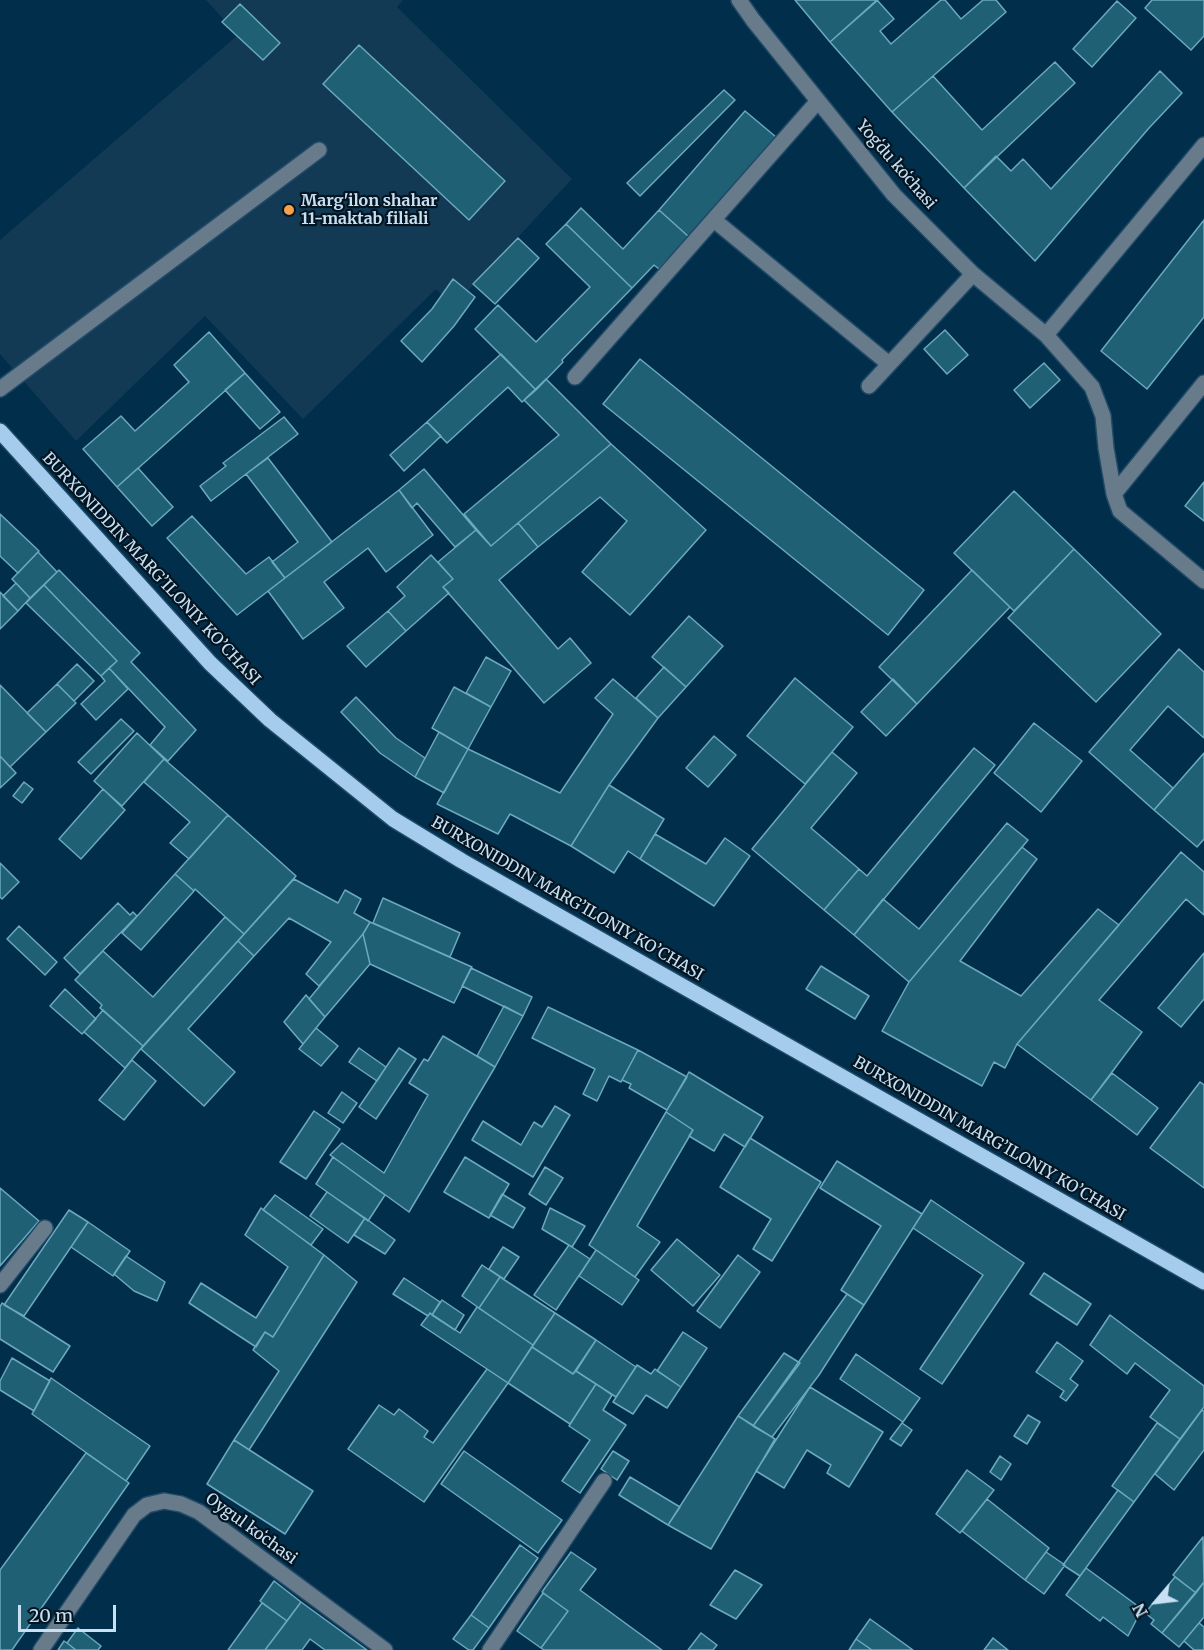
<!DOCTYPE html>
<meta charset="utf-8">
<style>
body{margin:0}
#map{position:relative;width:1204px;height:1650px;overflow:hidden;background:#002e4b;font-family:Merriweather,serif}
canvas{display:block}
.north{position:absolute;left:1126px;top:1572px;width:60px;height:60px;-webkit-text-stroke:4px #041522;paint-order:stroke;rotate:242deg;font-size:16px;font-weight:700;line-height:24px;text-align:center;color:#c9e0f3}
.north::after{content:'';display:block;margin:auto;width:21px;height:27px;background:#c9e0f3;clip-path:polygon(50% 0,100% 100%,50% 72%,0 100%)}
.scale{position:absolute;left:18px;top:1605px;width:98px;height:27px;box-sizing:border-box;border:3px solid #c9e0f3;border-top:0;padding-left:8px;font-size:18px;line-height:21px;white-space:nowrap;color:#c9e0f3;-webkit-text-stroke:4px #041522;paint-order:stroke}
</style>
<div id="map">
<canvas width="1204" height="1650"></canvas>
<div class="north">N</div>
<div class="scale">20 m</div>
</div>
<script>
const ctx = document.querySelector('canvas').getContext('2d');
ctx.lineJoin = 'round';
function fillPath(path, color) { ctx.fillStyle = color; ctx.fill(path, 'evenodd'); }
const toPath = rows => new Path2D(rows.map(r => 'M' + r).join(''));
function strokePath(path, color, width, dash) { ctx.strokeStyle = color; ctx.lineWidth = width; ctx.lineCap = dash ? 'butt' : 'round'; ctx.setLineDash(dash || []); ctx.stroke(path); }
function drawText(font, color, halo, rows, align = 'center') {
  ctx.font = font + ' Merriweather,serif'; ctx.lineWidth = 4.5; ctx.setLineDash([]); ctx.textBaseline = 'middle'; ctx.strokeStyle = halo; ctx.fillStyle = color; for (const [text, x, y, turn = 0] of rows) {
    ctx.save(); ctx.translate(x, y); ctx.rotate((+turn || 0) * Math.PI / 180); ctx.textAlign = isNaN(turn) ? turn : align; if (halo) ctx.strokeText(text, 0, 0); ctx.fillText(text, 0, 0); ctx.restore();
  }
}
fillPath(toPath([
 [206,0,403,0,397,7,572,179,454,306,436,289,303,419,205,316,76,441,0,354,0,240,238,35]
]), '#123a55');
const building = toPath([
 [795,0,878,0,830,42,795,0],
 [877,0,894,19,880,31,891,44,941,0,945,0,961,19,983,0,996,0,1006,12,892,112,830,42,877,0],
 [1152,0,1204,0,1204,36,1191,50,1145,8,1152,0],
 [1117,1,1136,18,1092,67,1073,49,1117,1],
 [240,4,280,43,263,60,222,22,240,4],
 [359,45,505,181,469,220,323,84,359,45],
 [1055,62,1075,83,964,188,892,112,933,76,982,130,1055,62],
 [1160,71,1182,93,1149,128,1035,261,964,188,996,156,1011,171,1023,159,1051,189,1160,71],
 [724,90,735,100,640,196,627,183,724,90],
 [745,111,776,137,689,237,659,210,745,111],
 [581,208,623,249,659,210,689,237,659,269,654,265,632,288,566,224,581,208],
 [1204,220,1204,317,1147,389,1101,351,1204,220],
 [566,224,632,288,562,360,563,362,536,390,475,329,498,305,536,342,590,287,546,244,566,224],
 [518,238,539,258,495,304,473,284,518,238],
 [453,279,475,297,454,326,422,362,401,341,432,309,453,279],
 [945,330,968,355,947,374,924,349,945,330],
 [209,332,245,373,117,487,83,449,121,416,135,431,189,382,174,365,209,332],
 [501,354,536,390,522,402,508,387,447,443,427,422,501,354],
 [640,359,924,590,888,635,603,404,640,359],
 [1044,363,1060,380,1030,408,1014,390,1044,363],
 [245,373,280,412,260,429,225,390,245,373],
 [546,379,611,444,491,546,464,514,559,435,524,400,546,379],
 [284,417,298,434,211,501,200,486,226,466,223,463,284,417],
 [427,422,441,436,404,471,390,455,427,422],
 [611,444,706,530,630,615,582,572,627,521,600,497,538,547,518,523,611,444],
 [268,458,332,542,285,578,272,562,298,542,246,474,268,458],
 [138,468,173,507,152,526,117,487,138,468],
 [424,469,476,530,455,547,417,503,412,508,399,490,424,469],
 [1204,482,1204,521,1185,506,1204,482],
 [399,490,433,535,386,572,368,548,324,582,344,608,303,639,268,591,399,490],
 [1014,491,1074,549,1014,611,954,553,1014,491],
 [0,514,39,551,18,573,0,556,0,514],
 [192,516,246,574,269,557,285,578,237,615,167,538,192,516],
 [518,523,538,547,499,580,558,649,570,638,591,663,544,703,443,587,453,579,438,562,476,530,491,546,518,523],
 [1074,549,1161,634,1096,702,1008,618,1074,549],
 [38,552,57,572,30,598,12,579,38,552],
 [431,555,453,579,443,587,449,593,406,631,388,611,405,596,397,587,431,555],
 [59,570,140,653,131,662,196,730,168,761,150,745,165,727,109,668,117,661,44,585,59,570],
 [972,570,1010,607,917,704,879,667,972,570],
 [16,583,30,598,18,611,3,596,16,583],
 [44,585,117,661,101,676,26,603,44,585],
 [0,592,18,611,0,629,0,592],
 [388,611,406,631,366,667,347,646,388,611],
 [689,616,723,646,686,687,652,657,689,616],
 [1179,649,1204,672,1204,738,1168,706,1130,750,1173,788,1154,810,1089,752,1179,649],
 [486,657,511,671,491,707,466,693,486,657],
 [77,664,94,681,74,701,57,684,77,664],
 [664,667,686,687,658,718,636,698,664,667],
 [109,668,128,689,96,720,81,704,105,681,101,676,109,668],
 [795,678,853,727,805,784,747,736,795,678],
 [613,679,658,718,609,785,571,846,510,814,498,834,437,804,468,749,560,793,613,714,595,698,613,679],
 [893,679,917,704,886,736,861,712,893,679],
 [57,684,76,703,46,732,27,713,57,684],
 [0,685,46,732,10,767,0,756,0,685],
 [454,687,491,707,468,749,432,728,454,687],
 [356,697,396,738,425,758,415,777,380,753,341,712,356,697],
 [121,719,134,731,91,774,78,762,121,719],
 [1034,723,1082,761,1041,812,994,773,1034,723],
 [439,732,468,749,444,793,415,777,439,732],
 [137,733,164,759,122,806,94,781,137,733],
 [714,736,736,755,708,787,686,768,714,736],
 [974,748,995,765,854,935,824,910,859,869,867,876,974,748],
 [832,752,857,773,811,828,859,869,824,910,752,849,832,752],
 [1204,753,1204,839,1197,847,1154,810,1204,753],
 [0,756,16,773,0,788,0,756],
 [164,759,228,815,189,859,170,843,190,822,144,782,164,759],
 [24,782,33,789,22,803,13,796,24,782],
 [609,785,664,819,640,859,628,851,614,873,571,846,609,785],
 [103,789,125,810,81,859,59,839,103,789],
 [228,815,296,876,244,934,195,889,194,891,175,874,228,815],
 [1007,823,1028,840,909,982,854,935,883,899,919,929,1007,823],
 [655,834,706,864,725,838,750,856,714,906,640,859,655,834],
 [1022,847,1037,859,960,961,1021,996,1098,909,1119,925,1017,1044,1005,1068,994,1062,982,1086,882,1031,909,982,1022,847],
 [1181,852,1204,872,1204,915,1186,899,1099,1000,1142,1032,1091,1100,1017,1044,1181,852],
 [0,863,19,882,2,899,0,897,0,863],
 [175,874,194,891,141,950,122,933,175,874],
 [294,879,338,903,345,890,361,899,354,913,370,922,363,934,319,986,306,974,331,942,289,918,254,956,238,941,294,879],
 [383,898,460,933,450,957,373,923,383,898],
 [118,903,130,915,133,912,137,916,80,974,64,958,118,903],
 [225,917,244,934,143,1046,100,1008,102,1005,75,980,103,951,153,997,225,917],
 [370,922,472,967,454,1003,370,964,363,934,370,922],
 [19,926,57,962,45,975,7,939,19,926],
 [363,934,370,964,325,1017,309,999,363,934],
 [238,941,254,956,188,1029,235,1072,204,1106,141,1049,238,941],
 [1204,953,1204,999,1181,1027,1158,1008,1204,953],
 [821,966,869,996,855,1019,806,989,821,966],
 [471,968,532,997,523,1016,462,986,471,968],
 [65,989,96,1019,82,1034,50,1006,65,989],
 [306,995,325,1017,303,1044,284,1022,306,995],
 [504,1006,523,1016,495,1067,477,1056,504,1006],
 [548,1007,638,1050,621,1082,609,1076,597,1101,583,1094,595,1069,532,1038,548,1007],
 [103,1010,143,1046,125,1068,84,1032,103,1010],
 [316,1028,338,1046,321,1066,299,1049,316,1028],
 [443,1036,495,1067,409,1212,330,1155,342,1143,384,1173,428,1095,409,1083,424,1059,428,1061,443,1036],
 [359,1048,386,1067,377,1081,349,1062,359,1048],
 [399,1048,416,1059,376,1119,359,1107,399,1048],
 [638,1050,687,1077,667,1110,629,1088,631,1084,622,1080,638,1050],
 [132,1060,156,1081,124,1120,99,1100,132,1060],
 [689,1072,763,1117,745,1147,724,1134,714,1151,689,1136,693,1130,666,1112,689,1072],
 [1112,1073,1158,1108,1137,1135,1091,1100,1112,1073],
 [1200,1082,1204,1085,1204,1188,1150,1148,1200,1082],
 [342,1092,357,1103,343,1123,328,1113,342,1092],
 [555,1106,570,1115,533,1177,472,1140,483,1121,521,1145,534,1122,542,1127,555,1106],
 [314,1111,340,1129,306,1179,280,1162,314,1111],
 [666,1112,693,1130,637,1226,660,1242,635,1277,589,1245,666,1112],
 [750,1138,821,1182,772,1261,753,1249,771,1219,720,1187,750,1138],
 [333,1157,385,1195,368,1221,316,1184,333,1157],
 [465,1157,509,1184,489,1218,444,1192,465,1157],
 [837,1161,922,1214,864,1305,841,1290,881,1226,820,1188,837,1161],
 [545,1167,563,1178,546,1205,529,1194,545,1167],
 [0,1188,39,1221,0,1266,0,1188],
 [327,1192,365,1218,348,1243,310,1216,327,1192],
 [502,1194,525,1208,513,1228,490,1215,502,1194],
 [275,1195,323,1229,311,1245,263,1210,275,1195],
 [931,1200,1024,1263,942,1384,920,1369,983,1275,913,1228,931,1200],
 [261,1208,324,1255,273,1337,265,1332,256,1347,189,1303,201,1283,256,1318,288,1267,245,1235,261,1208],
 [550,1208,585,1226,572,1247,542,1229,550,1208],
 [69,1210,88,1222,24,1316,4,1305,69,1210],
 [365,1218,395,1240,385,1254,354,1235,365,1218],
 [88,1222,130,1251,113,1276,71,1247,88,1222],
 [677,1239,720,1275,693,1306,651,1270,677,1239],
 [569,1245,590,1259,556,1310,534,1295,569,1245],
 [503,1247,519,1257,504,1279,489,1269,503,1247],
 [596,1250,639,1280,622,1305,579,1276,596,1250],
 [324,1255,357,1282,249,1450,234,1440,279,1371,253,1350,265,1332,273,1337,324,1255],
 [738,1255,760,1272,720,1328,697,1311,738,1255],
 [126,1256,165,1282,157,1301,134,1291,114,1274,126,1256],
 [482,1265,500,1277,479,1308,462,1296,482,1265],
 [1044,1273,1091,1304,1077,1325,1030,1294,1044,1273],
 [500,1277,555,1313,533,1345,479,1308,500,1277],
 [404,1278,440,1302,432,1315,430,1313,428,1316,393,1294,404,1278],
 [847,1294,864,1305,819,1375,772,1437,753,1426,847,1294],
 [442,1300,464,1315,455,1330,432,1315,442,1300],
 [2,1303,70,1346,53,1372,0,1339,0,1307,2,1303],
 [477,1307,533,1345,508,1383,421,1325,430,1313,460,1333,477,1307],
 [555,1313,596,1340,573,1374,532,1347,555,1313],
 [1110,1315,1204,1386,1204,1407,1180,1439,1150,1417,1170,1390,1135,1363,1127,1374,1090,1345,1110,1315],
 [683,1332,707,1348,681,1387,657,1371,683,1332],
 [596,1340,636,1367,616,1397,576,1371,596,1340],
 [1057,1342,1083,1361,1070,1379,1078,1385,1066,1401,1060,1397,1064,1391,1036,1372,1057,1342],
 [532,1347,573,1374,576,1371,596,1384,570,1424,508,1383,532,1347],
 [784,1353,800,1363,753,1426,738,1416,784,1353],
 [856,1354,920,1398,903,1422,840,1379,856,1354],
 [12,1358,50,1381,34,1411,0,1390,0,1381,12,1358],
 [637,1365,651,1374,655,1369,681,1387,667,1408,646,1395,633,1414,613,1402,637,1365],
 [487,1369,508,1383,424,1502,348,1449,379,1405,394,1415,399,1409,428,1431,424,1437,433,1443,487,1369],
 [51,1378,150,1446,126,1481,32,1414,51,1378],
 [596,1384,612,1395,603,1410,626,1425,580,1493,562,1481,590,1440,569,1426,596,1384],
 [810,1387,883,1432,849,1487,827,1473,831,1465,807,1450,784,1488,756,1471,810,1387],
 [1202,1410,1204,1411,1204,1450,1174,1490,1155,1474,1202,1410],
 [1028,1415,1040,1422,1027,1444,1014,1436,1028,1415],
 [738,1416,775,1439,711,1549,668,1525,738,1416],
 [902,1423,912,1430,901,1446,890,1439,902,1423],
 [1157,1423,1180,1439,1134,1502,1112,1486,1157,1423],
 [234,1440,313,1491,285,1534,207,1484,234,1440],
 [464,1451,562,1520,538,1553,441,1484,464,1451],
 [613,1451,629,1461,617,1480,601,1469,613,1451],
 [86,1453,129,1483,12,1650,0,1650,0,1570,86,1453],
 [1000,1456,1011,1464,1001,1480,990,1472,1000,1456],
 [967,1470,994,1490,960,1533,936,1514,967,1470],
 [630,1477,680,1507,668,1525,619,1495,630,1477],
 [1118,1490,1134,1502,1080,1576,1063,1565,1118,1490],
 [987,1499,1049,1548,1025,1580,962,1531,987,1499],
 [1203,1537,1204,1582,1196,1593,1173,1575,1203,1537],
 [520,1545,538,1558,489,1628,471,1615,520,1545],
 [571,1552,596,1569,580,1590,662,1650,544,1650,541,1648,568,1611,542,1592,571,1552],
 [1046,1552,1065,1565,1044,1594,1025,1580,1046,1552],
 [1086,1568,1142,1609,1128,1636,1103,1617,1100,1621,1066,1595,1086,1568],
 [735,1570,762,1585,736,1619,710,1605,735,1570],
 [1175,1577,1196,1593,1162,1633,1151,1624,1154,1620,1145,1613,1175,1577],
 [274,1581,301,1602,287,1621,260,1601,274,1581],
 [1204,1582,1204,1617,1179,1647,1162,1633,1204,1582],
 [543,1593,568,1611,541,1648,517,1631,543,1593],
 [301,1602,367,1650,325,1650,310,1639,302,1650,265,1650,301,1602],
 [262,1603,287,1621,265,1650,228,1650,262,1603],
 [471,1615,489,1628,473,1650,469,1650,453,1639,471,1615],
 [870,1619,913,1650,872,1650,856,1639,870,1619],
 [1199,1623,1204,1627,1204,1650,1194,1650,1184,1641,1199,1623],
 [78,1628,101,1646,98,1650,76,1650,67,1643,78,1628],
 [701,1633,717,1645,713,1650,688,1650,701,1633],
 [993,1638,1008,1650,984,1650,993,1638],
 [856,1639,872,1650,849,1650,856,1639],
 [64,1641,67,1643,76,1650,58,1650,64,1641]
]);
fillPath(building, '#1f6074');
strokePath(building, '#6ba9bf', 1.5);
const minor = toPath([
 [739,0,753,20,894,195,973,274,1046,335,1092,387,1103,416,1106,448,1114,494,1120,511,1204,581],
 [714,220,889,364],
 [1046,335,1204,145],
 [575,377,818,101],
 [869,386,973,274],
 [0,389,319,150],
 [1114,494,1204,383],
 [0,1285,45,1228],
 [41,1650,134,1515,147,1505,164,1501,181,1504,199,1512,385,1650],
 [490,1650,604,1481]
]);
const major = toPath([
 [0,431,210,663,270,720,393,819,462,861,1204,1282]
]);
strokePath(minor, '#204a66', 18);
strokePath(major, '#204a66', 18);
strokePath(minor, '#687b8b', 15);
strokePath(major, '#a5ccec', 15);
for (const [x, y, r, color] of [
 [289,210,6,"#f8a14a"]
]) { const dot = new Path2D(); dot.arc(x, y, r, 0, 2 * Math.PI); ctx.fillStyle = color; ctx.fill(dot); strokePath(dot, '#041522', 2); }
drawText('16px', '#c9e0f3', '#041522', [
 ["Yogʻdu koʻchasi",896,165,49],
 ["BURXONIDDIN MARG’ILONIY KO’CHASI",151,569,47],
 ["BURXONIDDIN MARG’ILONIY KO’CHASI",567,899,30],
 ["BURXONIDDIN MARG’ILONIY KO’CHASI",989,1139,30],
 ["Oygul koʻchasi",251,1529,36]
]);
drawText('bold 16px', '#c9e0f3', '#041522', [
 ["Marg'ilon shahar",301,201],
 ["11-maktab filiali",301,219]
], 'left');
</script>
